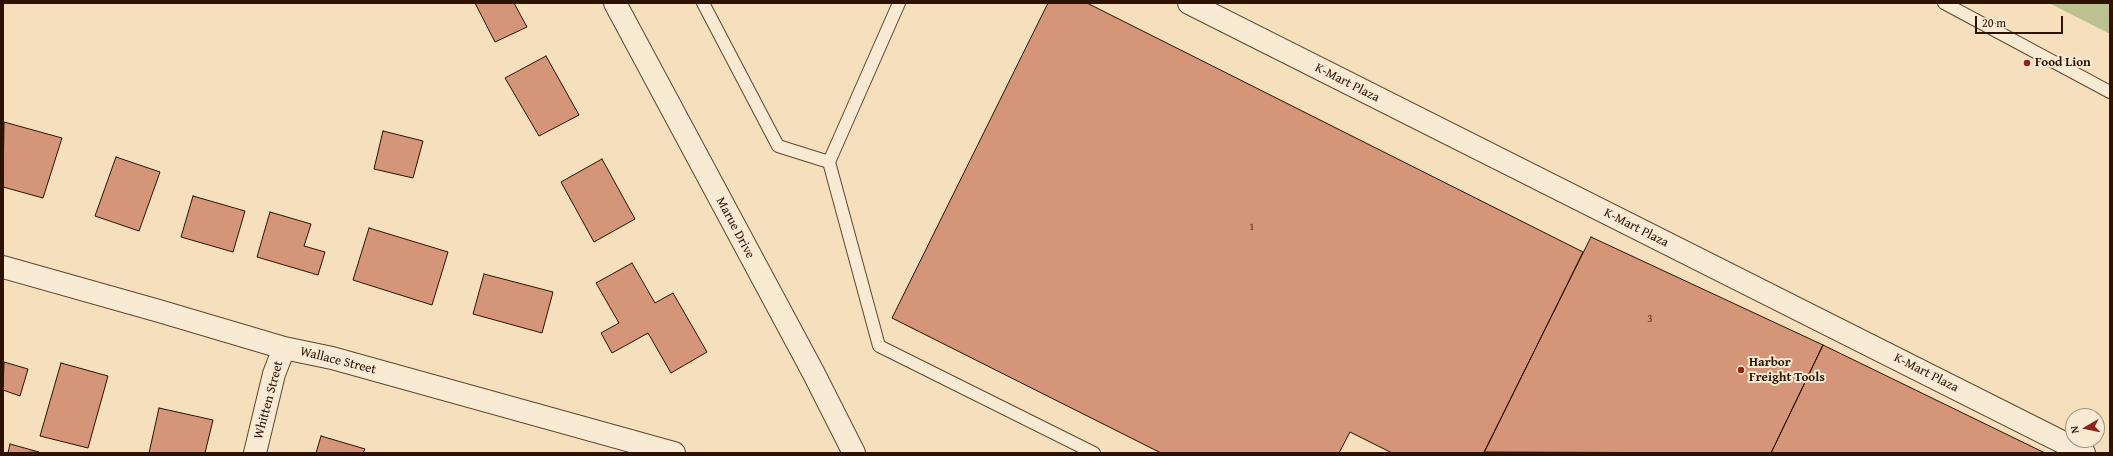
<!DOCTYPE html>
<style>
body{margin:0}
#map{position:relative;width:2113px;height:456px;overflow:hidden;background:#f5dfbc;font-family:"Gentium Book Plus",serif}
canvas{display:block}
.frame{position:absolute;inset:0;border:4px solid #2d1200;pointer-events:none}
.north{position:absolute;left:2065px;top:408px;width:40px;height:40px;box-sizing:border-box;background:#f8ead3;border:1px solid #a7947f;border-radius:50%;rotate:261deg;font-size:11px;font-weight:700;line-height:16px;text-align:center;color:#2d1200}
.north::after{content:'';display:block;margin:auto;width:14px;height:18px;background:#8f2418;clip-path:polygon(50% 0,100% 100%,50% 72%,0 100%)}
.scale{position:absolute;left:1975px;top:16px;width:88px;height:18px;box-sizing:border-box;border:2px solid #2d1200;border-top:0;padding-left:5px;font-size:12px;line-height:14px;white-space:nowrap;color:#2d1200;-webkit-text-stroke:3px #f8ead3;paint-order:stroke}
</style>
<div id="map">
<canvas width="2113" height="456"></canvas>
<div class="frame"></div>
<div class="north">N</div>
<div class="scale">20 m</div>
</div>
<script>
const ctx = document.querySelector('canvas').getContext('2d');
ctx.lineJoin = 'round';
function fillPath(path, color) { ctx.fillStyle = color; ctx.fill(path, 'evenodd'); }
const toPath = rows => new Path2D(rows.map(r => 'M' + r).join(''));
function strokePath(path, color, width, dash) { ctx.strokeStyle = color; ctx.lineWidth = width; ctx.lineCap = dash ? 'butt' : 'round'; ctx.setLineDash(dash || []); ctx.stroke(path); }
function drawText(font, color, halo, rows, align = 'center') {
  ctx.font = font + ' "Gentium Book Plus",serif'; ctx.lineWidth = 4; ctx.setLineDash([]); ctx.textBaseline = 'middle'; ctx.strokeStyle = halo; ctx.fillStyle = color; for (const [text, x, y, turn = 0] of rows) {
    ctx.save(); ctx.translate(x, y); ctx.rotate((+turn || 0) * Math.PI / 180); ctx.textAlign = isNaN(turn) ? turn : align; if (halo) ctx.strokeText(text, 0, 0); ctx.fillText(text, 0, 0); ctx.restore();
  }
}
fillPath(toPath([
 [2049,3,2110,3,2110,34]
]), '#bdc18f');
const building = toPath([
 [475,3,514,3,527,27,495,42,475,3],
 [1048,3,1087,3,1583,252,1484,453,1392,453,1350,432,1339,453,1161,453,892,318,1048,3],
 [546,56,579,115,539,136,505,78,546,56],
 [4,122,62,138,43,198,3,187,4,122],
 [383,131,423,141,413,178,374,169,383,131],
 [116,157,160,172,139,231,95,216,116,157],
 [602,159,635,219,594,242,561,182,602,159],
 [193,196,245,211,233,252,181,237,193,196],
 [270,212,311,224,304,246,325,252,318,275,257,257,270,212],
 [369,228,448,252,432,305,353,280,369,228],
 [1591,237,1823,345,1771,453,1484,452,1591,237],
 [632,263,655,303,673,293,707,352,671,373,648,333,612,353,601,333,619,323,596,283,632,263],
 [484,274,553,292,542,333,473,314,484,274],
 [1823,345,2045,453,1771,453,1823,345],
 [4,362,28,369,20,396,3,390,4,362],
 [61,363,108,376,88,448,40,436,61,363],
 [159,408,213,420,205,453,149,453,159,408],
 [321,436,365,449,363,453,316,453,321,436],
 [10,444,39,452,8,453,10,444]
]);
fillPath(building, '#d49578');
strokePath(building, '#2d1200', 1);
const service = toPath([
 [703,3,778,146,829,162],
 [899,3,829,162,879,346,1094,453],
 [1944,3,2110,92]
]);
const minor = toPath([
 [1189,3,2084,453],
 [3,267,159,311,284,348,332,358,674,453],
 [255,453,274,374,284,348]
]);
const tertiary = toPath([
 [615,3,813,372,854,453]
]);
strokePath(service, '#5f452f', 14);
strokePath(minor, '#5f452f', 24);
strokePath(tertiary, '#5f452f', 24);
strokePath(service, '#f8ead3', 12);
strokePath(minor, '#f8ead3', 22);
strokePath(tertiary, '#f8ead3', 22);
for (const [x, y, r, color] of [
 [2027,63,4,"#8f2418"],
 [1741,370,4,"#8f2418"]
]) { const dot = new Path2D(); dot.arc(x, y, r, 0, 2 * Math.PI); ctx.fillStyle = color; ctx.fill(dot); strokePath(dot, '#f8ead3', 1.5); }
drawText('11px', '#57331e', null, [
 ["1",1252,227],
 ["3",1650,319]
]);
drawText('bold 13px', '#2d1200', '#f8ead3', [
 ["Food Lion",2035,63],
 ["Harbor",1749,363],
 ["Freight Tools",1749,378]
], 'left');
drawText('13px', '#2d1200', '#f8ead3', [
 ["K-Mart Plaza",1347,83,27],
 ["Marue Drive",735,228,62],
 ["K-Mart Plaza",1636,228,27],
 ["Wallace Street",338,361,14],
 ["K-Mart Plaza",1926,373,27],
 ["Whitten Street",269,400,-75]
]);
</script>
